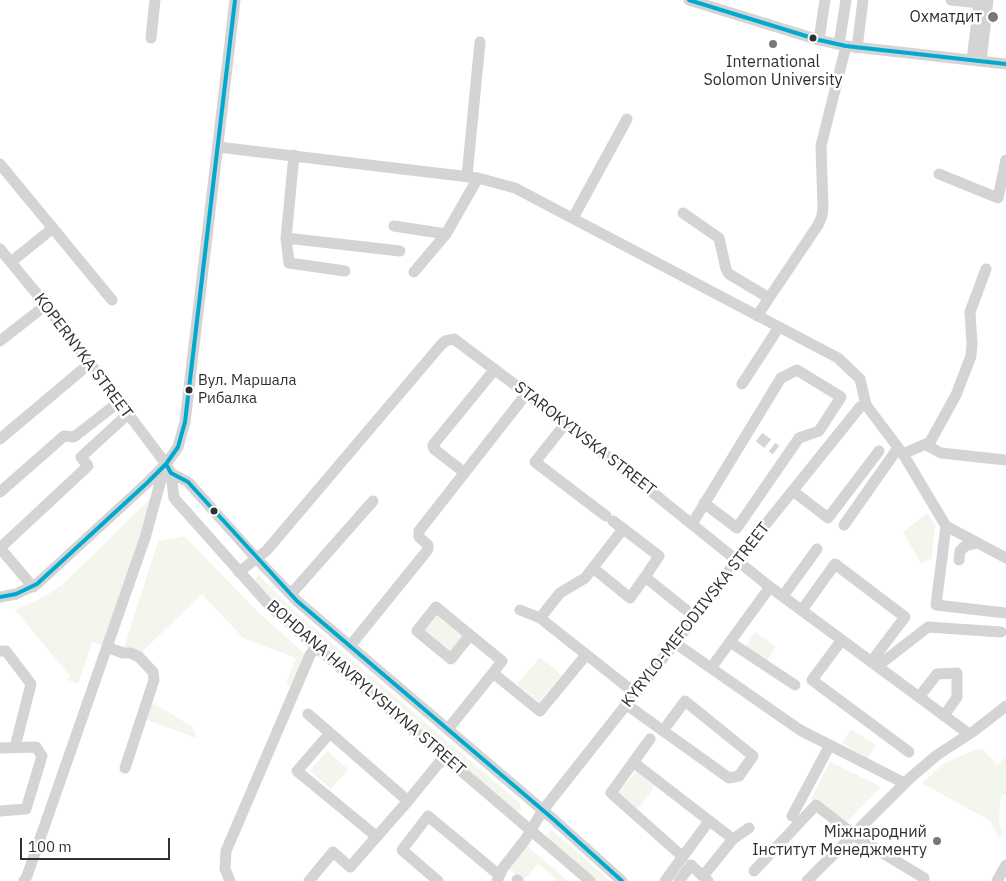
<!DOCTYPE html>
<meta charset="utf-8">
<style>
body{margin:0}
#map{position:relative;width:1006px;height:881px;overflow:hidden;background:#fff;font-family:"IBM Plex Sans",sans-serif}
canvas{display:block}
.scale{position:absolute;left:20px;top:838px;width:150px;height:22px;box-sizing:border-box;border:2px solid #303030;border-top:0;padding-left:6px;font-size:15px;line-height:18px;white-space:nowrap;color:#303030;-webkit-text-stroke:4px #fff;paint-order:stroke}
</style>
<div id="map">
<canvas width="1006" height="881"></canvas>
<div class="scale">100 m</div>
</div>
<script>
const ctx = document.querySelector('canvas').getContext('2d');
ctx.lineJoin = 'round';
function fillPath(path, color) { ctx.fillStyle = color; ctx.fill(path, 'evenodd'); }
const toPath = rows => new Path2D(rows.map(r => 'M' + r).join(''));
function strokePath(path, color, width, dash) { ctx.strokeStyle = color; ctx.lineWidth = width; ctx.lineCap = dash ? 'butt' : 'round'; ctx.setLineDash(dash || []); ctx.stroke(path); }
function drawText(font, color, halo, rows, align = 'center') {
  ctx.font = font + ' "IBM Plex Sans",sans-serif'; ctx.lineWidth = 5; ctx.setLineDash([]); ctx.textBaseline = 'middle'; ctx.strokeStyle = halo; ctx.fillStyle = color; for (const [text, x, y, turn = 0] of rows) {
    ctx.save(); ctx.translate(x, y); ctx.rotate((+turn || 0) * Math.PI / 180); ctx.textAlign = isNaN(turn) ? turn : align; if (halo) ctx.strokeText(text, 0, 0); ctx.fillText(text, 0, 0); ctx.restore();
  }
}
fillPath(toPath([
 [152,497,154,502,105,646,92,642,78,684,68,680,70,676,15,610,42,598,62,585],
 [927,513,935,525,932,553,932,558,921,563,903,532],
 [184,536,259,613,305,654,291,686,286,684,296,658,243,638,202,594,141,653,124,648,158,541],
 [259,575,294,611,520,803,521,810,517,812,290,621,257,587,255,579],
 [437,614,465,636,451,653,424,631],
 [755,632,776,647,766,661,746,646],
 [540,657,562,675,539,702,517,684],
 [154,703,192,727,195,733,196,738,147,720,151,706],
 [851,729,876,745,867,759,842,743],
 [978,749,983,750,998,765,1006,756,1006,795,1002,794,1000,804,999,820,1002,832,1000,840,990,821,922,783,941,766,951,760],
 [327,751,348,769,331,789,310,771],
 [830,762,881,787,844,825,811,799],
 [636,771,655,787,637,809,618,793],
 [550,831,554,832,610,881,595,881,546,836],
 [527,846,568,881,557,881,538,864,523,881,508,868]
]), '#f2f6ed');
strokePath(toPath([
 [759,437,776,450]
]), '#d6d6d6', 11, [11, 5.5]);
strokePath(toPath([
 [689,0,819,40,846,46,1006,64],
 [951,0,979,3,972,60],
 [151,38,155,0],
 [819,40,825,0],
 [839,44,846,0],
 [857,48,863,0],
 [981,61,988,0],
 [218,147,478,178,515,188,838,358,860,379,866,405,903,454,946,526,1006,558],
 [294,155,286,238,289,263,345,271],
 [0,164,112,300],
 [939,174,998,198,1006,160],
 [467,176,480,42],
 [683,213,719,238,726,269,729,274,769,298],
 [573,218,627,119],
 [394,226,446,234],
 [286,238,400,251],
 [0,249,46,305,166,464,171,473,174,498,270,606,316,647,590,881],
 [11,262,53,228],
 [414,272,446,234,478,178],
 [757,316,818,225,822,216,823,208,821,146,846,46],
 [0,341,46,305],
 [742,384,779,327],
 [566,423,535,462,606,516],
 [0,439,89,364],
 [926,445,941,453,1006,460],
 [903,454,930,442,956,395,971,356,972,344,970,312,986,269],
 [171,473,188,482,257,559,297,601,552,818,622,881],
 [465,473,434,449,433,445,495,369],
 [793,491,828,518,879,451],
 [0,492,64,436,74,437,119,402],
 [613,521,659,556,645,577,695,617],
 [692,524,781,378,797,370,841,397,819,431,799,438,737,528,704,503],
 [844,525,898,448],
 [946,526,936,605,1006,613],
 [959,560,960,551,965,546,977,543],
 [593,568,630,598,645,577],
 [239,572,267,550,440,346,445,341,454,339,566,423,770,587,969,734],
 [33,587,0,548,88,466,81,457,128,414],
 [291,594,373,501],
 [783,596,817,549],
 [0,597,16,594,37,584,147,483,166,464,178,447,185,422,235,0],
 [520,610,540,618,635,693],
 [802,610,835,564,905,617,871,662],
 [540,618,560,593,585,578,623,529],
 [470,635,436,607,417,631,451,659,470,635,502,661,493,673],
 [841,641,812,680,909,752],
 [730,642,795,685],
 [675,643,800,730,904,783],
 [350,646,426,552,428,549,428,545,419,537,419,531,527,393],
 [107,647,123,653,131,653,139,657,153,672,154,680,125,768],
 [0,651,6,651,31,684,15,747],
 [878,667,883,662,928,627,1001,632],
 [711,668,770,587],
 [919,697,937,674,957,673,957,697,944,716],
 [627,705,729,778,739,776,753,756,685,701,668,724],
 [308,714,330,733],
 [448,729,493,673,540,711,586,655],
 [650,739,611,793,683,857],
 [0,748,36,747,42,756,26,809,0,811],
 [633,762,733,839,749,828],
 [792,816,830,745],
 [377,837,297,771,330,733,408,801],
 [754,871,816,805,858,838,924,878],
 [703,876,733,839],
 [517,880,518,881],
 [24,881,27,876,145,538,165,465],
 [230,881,225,869,226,851,310,655,316,647],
 [309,881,333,852,350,867,408,801,438,764,446,758],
 [438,881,402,850,428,816,499,875],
 [497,881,503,868,525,840,543,810,675,643,737,560,860,407,866,405],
 [665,881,709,821],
 [679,881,691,865,708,881],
 [807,881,909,779,937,755,974,731,1006,706],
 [997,881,1006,865]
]), '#d4d4d4', 11);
strokePath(toPath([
 [689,0,819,40,846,46,1006,64],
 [166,464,171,473,188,482,297,601,552,818,622,881],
 [0,597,16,594,37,584,147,483,166,464,178,447,185,422,235,0]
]), '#00a9ce', 4);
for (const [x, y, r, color] of [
 [993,17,6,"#787878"],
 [813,38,4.5,"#303030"],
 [773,44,5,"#787878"],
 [189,390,4.5,"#303030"],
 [214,511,4.5,"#303030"],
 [937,841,5,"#787878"]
]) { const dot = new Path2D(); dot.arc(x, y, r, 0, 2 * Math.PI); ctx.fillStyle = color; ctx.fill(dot); strokePath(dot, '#fff', 2); }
drawText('15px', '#303030', '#fff', [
 ["Вул. Маршала",198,381],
 ["Рибалка",198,399]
], 'left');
drawText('16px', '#303030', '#fff', [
 ["Охматдит",982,17],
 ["International",773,62,"center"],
 ["Solomon University",773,80,"center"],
 ["Міжнародний",927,832],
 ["Інститут Менеджменту",927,850]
], 'right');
drawText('16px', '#303030', '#fff', [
 ["KOPERNYKA STREET",83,356,53],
 ["STAROKYIVSKA STREET",585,439,38],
 ["KYRYLO-MEFODIIVSKA STREET",696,615,-52],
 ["BOHDANA HAVRYLYSHYNA STREET",366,688,41]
]);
</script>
